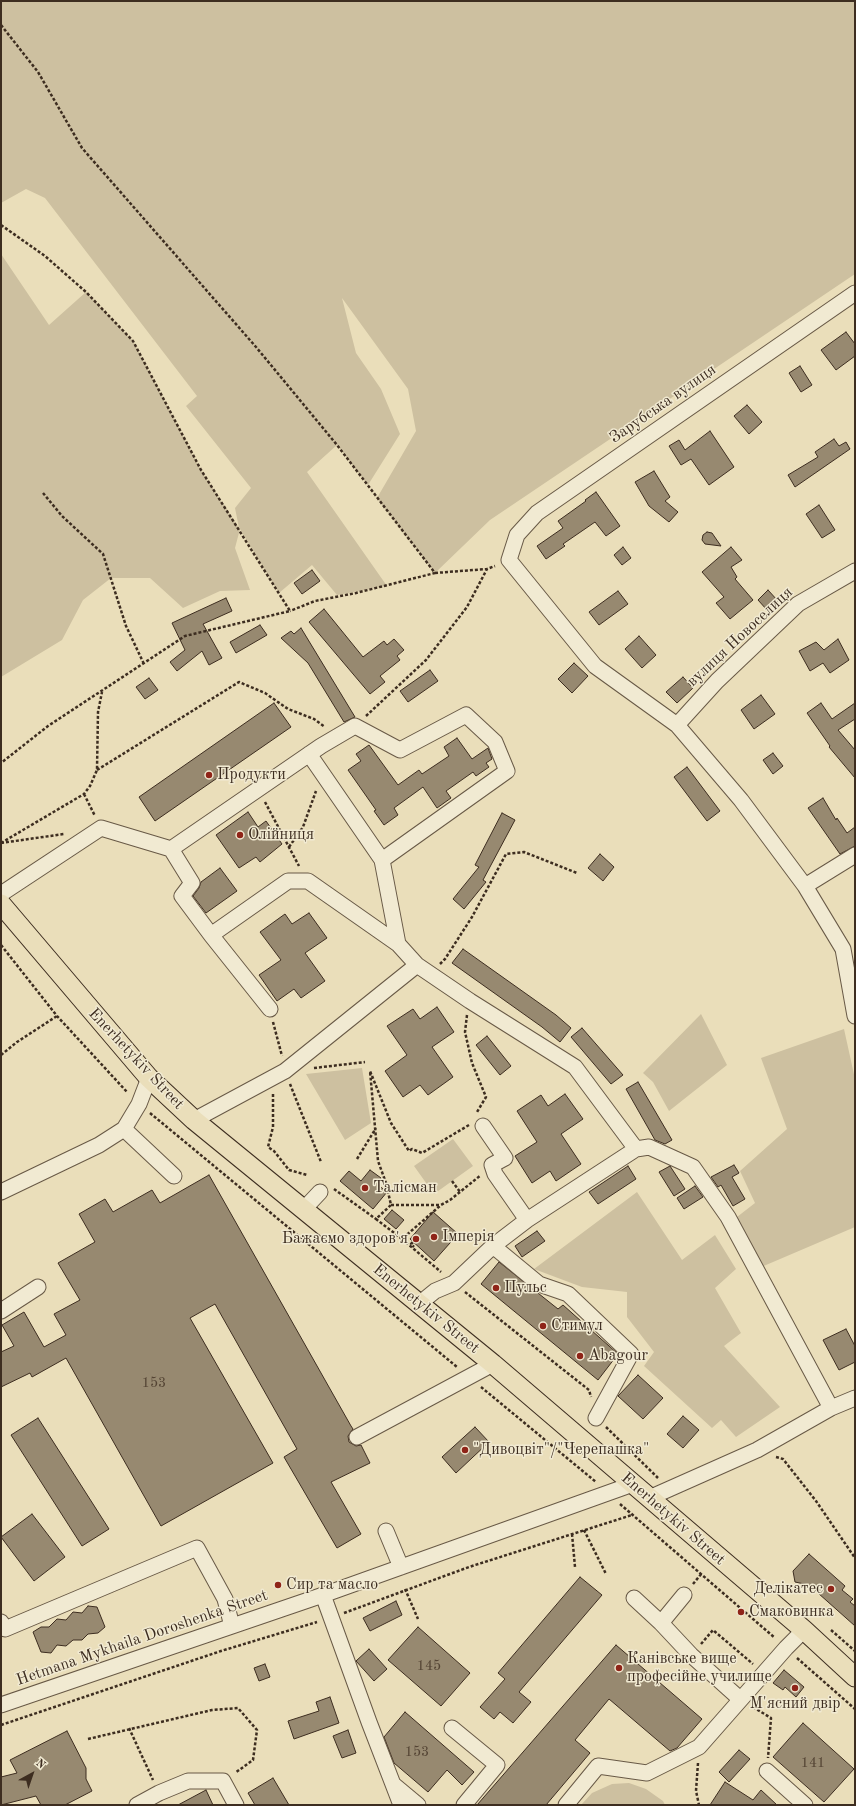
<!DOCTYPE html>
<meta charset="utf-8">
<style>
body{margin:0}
#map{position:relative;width:856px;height:1806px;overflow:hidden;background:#eadeba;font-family:"Old Standard TT",serif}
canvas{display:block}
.frame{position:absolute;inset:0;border:2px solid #3d2d20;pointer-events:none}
.north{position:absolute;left:12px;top:1754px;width:40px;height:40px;-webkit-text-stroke:3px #f1ead2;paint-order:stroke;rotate:40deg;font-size:11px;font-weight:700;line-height:16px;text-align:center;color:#3d2d20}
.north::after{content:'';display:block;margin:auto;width:14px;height:18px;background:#3d2d20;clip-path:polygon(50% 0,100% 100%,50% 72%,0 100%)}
</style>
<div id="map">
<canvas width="856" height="1806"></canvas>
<div class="frame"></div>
<div class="north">N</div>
</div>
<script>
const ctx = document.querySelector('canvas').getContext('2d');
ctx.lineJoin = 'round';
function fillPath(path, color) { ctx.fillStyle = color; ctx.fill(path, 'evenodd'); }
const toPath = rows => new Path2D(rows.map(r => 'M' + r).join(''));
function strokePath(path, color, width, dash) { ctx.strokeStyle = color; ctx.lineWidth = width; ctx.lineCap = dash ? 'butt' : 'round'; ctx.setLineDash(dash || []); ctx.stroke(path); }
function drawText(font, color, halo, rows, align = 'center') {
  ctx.font = font + ' "Old Standard TT",serif'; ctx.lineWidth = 3; ctx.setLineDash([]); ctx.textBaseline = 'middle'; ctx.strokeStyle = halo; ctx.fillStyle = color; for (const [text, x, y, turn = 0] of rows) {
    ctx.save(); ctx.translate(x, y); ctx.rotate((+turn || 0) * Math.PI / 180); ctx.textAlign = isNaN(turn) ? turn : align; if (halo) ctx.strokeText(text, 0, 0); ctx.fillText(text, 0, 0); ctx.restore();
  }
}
fillPath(toPath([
 [1,1,855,1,855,274,490,520,435,573,377,498,416,431,408,389,342,298,356,353,381,389,400,434,368,485,337,445,307,472,387,586,337,595,312,565,279,593,240,529,235,548,250,590,220,591,183,608,150,578,111,578,83,600,62,640,1,677,1,254,49,325,86,292,133,341,201,470,239,528,235,508,251,488,186,406,197,396,45,198,26,189,1,203],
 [701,1014,727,1065,669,1111,653,1082,643,1073],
 [844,1029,855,1079,855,1227,759,1268,737,1217,755,1203,740,1171,787,1129,761,1058],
 [362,1068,371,1123,345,1140,306,1074],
 [453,1139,473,1166,434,1194,414,1166],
 [637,1192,682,1260,715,1235,736,1269,715,1288,741,1333,724,1346,780,1407,736,1437,721,1420,712,1428,644,1366,654,1352,627,1317,627,1292,582,1287,534,1269],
 [629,1783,646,1789,663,1801,665,1805,581,1805,592,1793,612,1784]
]), '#cdc0a0');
const building = toPath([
 [846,332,855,344,855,356,836,370,821,350,846,332],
 [800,366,812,385,801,392,789,373,800,366],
 [747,405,762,422,749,434,734,416,747,405],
 [710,431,734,467,709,485,691,459,681,465,669,446,679,440,685,450,710,431],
 [834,439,839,446,846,442,850,449,795,487,788,475,818,457,815,452,834,439],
 [654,471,670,497,665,501,678,512,669,522,649,506,635,482,654,471],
 [596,492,620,526,606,536,595,522,563,544,565,546,546,559,537,546,563,528,558,521,586,501,585,500,596,492],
 [819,505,835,530,822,538,806,514,819,505],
 [707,532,712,533,721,546,705,544,702,540,703,535,707,532],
 [623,547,631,558,622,565,614,555,623,547],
 [731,547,742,560,731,567,737,577,735,579,753,600,730,619,716,603,724,597,702,572,731,547],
 [312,570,320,581,302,594,294,583,312,570],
 [768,590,778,601,767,610,758,600,768,590],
 [618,591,628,604,599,625,589,612,618,591],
 [226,598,232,611,203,624,222,658,209,665,202,651,177,671,170,662,185,650,172,623,226,598],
 [324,609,363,657,384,641,387,645,394,639,404,650,397,656,400,660,380,676,385,682,370,694,309,622,324,609],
 [260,625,267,635,236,653,230,642,260,625],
 [301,628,355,717,344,722,308,663,281,638,291,631,294,634,301,628],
 [639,636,656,655,642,668,625,649,639,636],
 [838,639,849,660,830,673,823,663,810,671,799,651,816,642,824,650,838,639],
 [574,663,588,676,572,693,558,679,574,663],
 [430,670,438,681,408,702,400,691,430,670],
 [683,677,693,688,677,703,666,692,683,677],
 [149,678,158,690,145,699,136,687,149,678],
 [761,695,775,714,754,729,741,710,761,695],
 [274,703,291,727,155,821,139,797,274,703],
 [821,703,832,719,855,703,855,719,838,730,855,750,855,778,829,747,830,746,807,713,821,703],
 [457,738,472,759,488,748,492,759,486,763,489,767,476,776,473,772,446,791,451,798,437,808,423,787,394,808,398,815,384,825,374,811,376,810,348,770,361,761,356,754,369,745,398,785,419,770,422,774,449,756,444,747,457,738],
 [773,753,783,766,773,774,763,760,773,753],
 [687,767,720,811,707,821,674,777,687,767],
 [823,798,836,820,837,818,847,833,855,827,855,846,840,854,808,808,823,798],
 [248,812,258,827,266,821,282,844,260,862,256,857,239,868,216,835,248,812],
 [502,813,515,820,483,880,486,882,464,909,453,899,479,867,475,865,502,813],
 [600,854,614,867,603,881,588,868,600,854],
 [220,868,237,891,206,913,193,896,199,888,201,882,220,868],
 [309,913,327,938,305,953,325,981,301,998,294,989,277,1001,259,975,281,960,260,932,285,914,292,924,309,913],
 [463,949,556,1015,571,1028,560,1042,542,1027,452,963,463,949],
 [437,1007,454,1032,432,1047,453,1077,428,1095,420,1085,403,1097,385,1071,407,1055,387,1026,413,1009,420,1019,437,1007],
 [582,1028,623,1075,611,1084,571,1037,582,1028],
 [487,1036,511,1066,500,1075,476,1045,487,1036],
 [638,1082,672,1140,665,1144,655,1140,626,1089,638,1082],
 [565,1094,583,1119,561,1134,581,1164,556,1181,550,1171,532,1183,515,1156,537,1142,517,1111,541,1095,548,1106,565,1094],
 [734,1165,739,1173,732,1177,745,1199,733,1206,721,1185,718,1187,711,1177,734,1165],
 [628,1166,636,1179,598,1204,589,1192,628,1166],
 [670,1166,685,1189,674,1196,659,1172,670,1166],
 [370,1170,381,1178,377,1184,387,1192,373,1209,340,1181,349,1171,361,1181,370,1170],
 [209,1175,351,1426,353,1429,348,1436,349,1442,356,1446,361,1445,370,1463,331,1482,361,1534,337,1548,284,1457,297,1449,215,1304,190,1318,273,1463,161,1526,66,1358,32,1377,30,1373,1,1387,1,1352,14,1346,2,1325,24,1312,44,1347,66,1335,54,1314,80,1300,58,1263,95,1242,79,1214,105,1199,113,1212,152,1190,160,1203,209,1175],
 [695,1186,703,1197,684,1209,677,1198,695,1186],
 [392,1210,404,1220,396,1229,384,1219,392,1210],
 [433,1212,458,1234,434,1261,410,1239,433,1212],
 [537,1231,545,1241,522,1257,515,1246,537,1231],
 [499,1262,558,1309,563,1305,618,1354,598,1380,481,1284,499,1262],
 [846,1329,855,1346,855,1362,839,1370,823,1340,846,1329],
 [638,1375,663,1398,643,1419,618,1396,638,1375],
 [683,1416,699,1430,683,1448,667,1434,683,1416],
 [38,1418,109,1529,82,1546,11,1435,38,1418],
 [475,1427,489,1442,456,1473,442,1457,475,1427],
 [32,1514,65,1557,34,1581,1,1537,32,1514],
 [809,1554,845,1586,842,1590,853,1599,850,1602,855,1606,855,1626,809,1585,795,1582,793,1571,809,1554],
 [580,1577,602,1595,519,1692,531,1702,513,1723,500,1712,494,1719,480,1707,505,1679,498,1673,580,1577],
 [396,1601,402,1615,370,1631,363,1618,396,1601],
 [88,1606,97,1607,105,1627,98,1633,88,1634,82,1640,73,1640,66,1646,57,1645,51,1653,41,1652,33,1632,41,1627,49,1627,57,1619,66,1620,73,1612,82,1613,88,1606],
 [418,1627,470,1673,441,1706,388,1660,418,1627],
 [616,1645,702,1719,677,1748,670,1751,609,1699,575,1740,590,1753,546,1805,477,1805,616,1645],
 [369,1649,387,1669,374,1681,356,1661,369,1649],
 [265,1664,270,1677,259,1681,254,1668,265,1664],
 [784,1670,804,1687,796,1697,785,1687,783,1690,773,1683,784,1670],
 [330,1697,339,1723,294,1739,288,1721,319,1711,316,1702,330,1697],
 [405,1712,474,1772,462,1785,447,1770,428,1792,394,1763,384,1737,405,1712],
 [803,1723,854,1769,824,1802,773,1757,803,1723],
 [348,1730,356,1753,342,1758,333,1736,348,1730],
 [67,1731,86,1768,86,1779,92,1791,65,1805,41,1805,36,1796,1,1805,1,1777,17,1773,10,1760,67,1731],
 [739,1750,750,1759,729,1782,719,1772,739,1750],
 [273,1778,289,1805,255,1805,248,1793,273,1778],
 [725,1782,753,1800,761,1790,777,1805,710,1805,725,1782],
 [206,1790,213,1805,178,1805,206,1790]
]);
fillPath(building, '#978970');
strokePath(building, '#3d2d20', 1);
const minor = toPath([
 [855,293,537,513,517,535,509,560,595,666,677,725,741,800,805,886,843,949,855,1016],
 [677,725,717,681,798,604,855,571],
 [309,754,382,860],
 [171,849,192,883,182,896,211,935],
 [805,886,855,855],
 [1,894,101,828,171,849,321,746,355,726,400,750,466,715,495,742,507,771,382,860,398,944,417,965,470,1001,575,1067,636,1149,527,1220,493,1246,454,1283,435,1291,419,1304],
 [270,1009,211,935,288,881,308,881,398,944],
 [149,1078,139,1104,124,1129,174,1176],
 [194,1120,285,1071,417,965],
 [483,1126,505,1158,492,1165,495,1174,527,1220],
 [636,1149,649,1147,693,1167,728,1217,831,1408],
 [1,1192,99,1145,124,1129],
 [304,1209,320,1192],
 [493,1246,539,1284,568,1294,631,1354,596,1418],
 [1,1311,38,1287],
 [357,1437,493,1364],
 [649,1498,757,1450,831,1408,855,1398],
 [386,1531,401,1567],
 [323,1595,369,1722,401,1805],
 [684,1595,661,1623,691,1655,740,1699],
 [634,1598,661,1623],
 [1,1622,5,1629,197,1548,225,1599,232,1626],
 [1,1705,323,1595,633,1484],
 [452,1728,497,1765,464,1805],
 [767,1771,805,1805],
 [394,1785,418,1805],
 [137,1805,159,1793,188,1781,223,1781,236,1805],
 [566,1805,598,1766,647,1773,699,1747,786,1648,804,1630]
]);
const major = toPath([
 [1,904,149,1078,194,1120,493,1364,804,1630,855,1677]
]);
strokePath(minor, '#685946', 17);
strokePath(major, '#3d2d20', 21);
strokePath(toPath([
 [1,25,38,72,82,148,256,347,337,445,435,573,356,593,315,601,290,611],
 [1,225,45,256,86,292,133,341,201,470,290,611,185,636,48,726,1,763],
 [43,493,62,516,103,554,126,626,144,664],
 [435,573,487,569,495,566],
 [366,716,426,660,467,607,487,569],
 [97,770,239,682,265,693,288,709,314,719,325,727],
 [84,794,95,816],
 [265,802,299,866],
 [1,843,84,794,90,786,97,770,98,712,102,692],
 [1,843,64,834],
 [289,847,303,827,316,791],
 [1,945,57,1016,127,1092],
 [440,964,445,959,472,917,506,854,524,852,577,873],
 [467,1015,465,1032,472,1063,486,1097,477,1112],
 [273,1022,282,1056],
 [1,1055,17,1042,57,1016],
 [314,1068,365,1062],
 [290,1084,321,1162],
 [273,1094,273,1127,268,1147,274,1151,289,1170,307,1175],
 [150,1113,457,1367],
 [469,1125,422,1153,412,1149,409,1151,391,1123,370,1071,378,1161,386,1183,391,1205,376,1219,402,1239,441,1205,450,1200,481,1175],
 [357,1159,376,1128],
 [452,1181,460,1192],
 [334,1189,376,1219],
 [391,1205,440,1205],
 [402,1239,441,1272],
 [413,1242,411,1244,414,1247],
 [465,1292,589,1390,591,1397],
 [481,1387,596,1482],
 [606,1427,658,1478],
 [776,1457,783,1459,816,1501,855,1558],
 [620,1504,775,1638],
 [584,1530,606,1574],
 [572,1534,575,1567],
 [693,1584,702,1573],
 [405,1589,418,1619],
 [344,1613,469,1567,632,1515],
 [831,1630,855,1651],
 [701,1644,713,1630,753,1664],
 [797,1658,855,1709],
 [753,1707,771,1718,768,1758],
 [1,1725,221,1651,317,1622],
 [129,1728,153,1780],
 [88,1739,212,1710,238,1708,257,1730,253,1760,235,1773],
 [698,1763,696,1791,699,1805]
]), '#3d2d20', 2.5, [3, 2]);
strokePath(minor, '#f1ead2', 15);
strokePath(major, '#eadeba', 19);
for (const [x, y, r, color] of [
 [209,775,4,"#8f2418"],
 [240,835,4,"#8f2418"],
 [365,1188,4,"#8f2418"],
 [434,1237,4,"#8f2418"],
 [416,1239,4,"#8f2418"],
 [496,1288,4,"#8f2418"],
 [543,1326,4,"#8f2418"],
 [580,1356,4,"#8f2418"],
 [465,1450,4,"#8f2418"],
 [278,1585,4,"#8f2418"],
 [831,1589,4,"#8f2418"],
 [741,1612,4,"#8f2418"],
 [619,1668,4,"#8f2418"],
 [795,1688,4,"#8f2418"]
]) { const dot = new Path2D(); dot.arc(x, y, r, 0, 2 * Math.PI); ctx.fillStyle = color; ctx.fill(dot); strokePath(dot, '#f1ead2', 1.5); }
drawText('14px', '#544434', null, [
 ["153",154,1383],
 ["145",429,1666],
 ["153",417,1752],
 ["141",813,1763]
]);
drawText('16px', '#3d2d20', '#f1ead2', [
 ["Зарубська вулиця",663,404,-35],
 ["вулиця Новоселиця",740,637,-43],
 ["Enerhetykiv Street",136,1059,47],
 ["Enerhetykiv Street",426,1309,39],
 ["Enerhetykiv Street",673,1519,41],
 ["Hetmana Mykhaila Doroshenka Street",142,1638,-19]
]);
drawText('16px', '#3d2d20', '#f1ead2', [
 ["Продукти",217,775],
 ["Олійниця",248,835],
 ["Талісман",373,1188],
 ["Імперія",442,1237],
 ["Бажаємо здоров'я",408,1239,"right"],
 ["Пульс",504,1288],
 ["Стимул",551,1326],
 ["Abagour",588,1356],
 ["\"Дивоцвіт\"/\"Черепашка\"",473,1450],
 ["Сир та масло",286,1585],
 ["Делікатес",823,1589,"right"],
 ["Смаковинка",749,1612],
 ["Канівське вище",627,1659],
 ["професійне училище",627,1677],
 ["М'ясний двір",795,1704,"center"]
], 'left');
</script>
